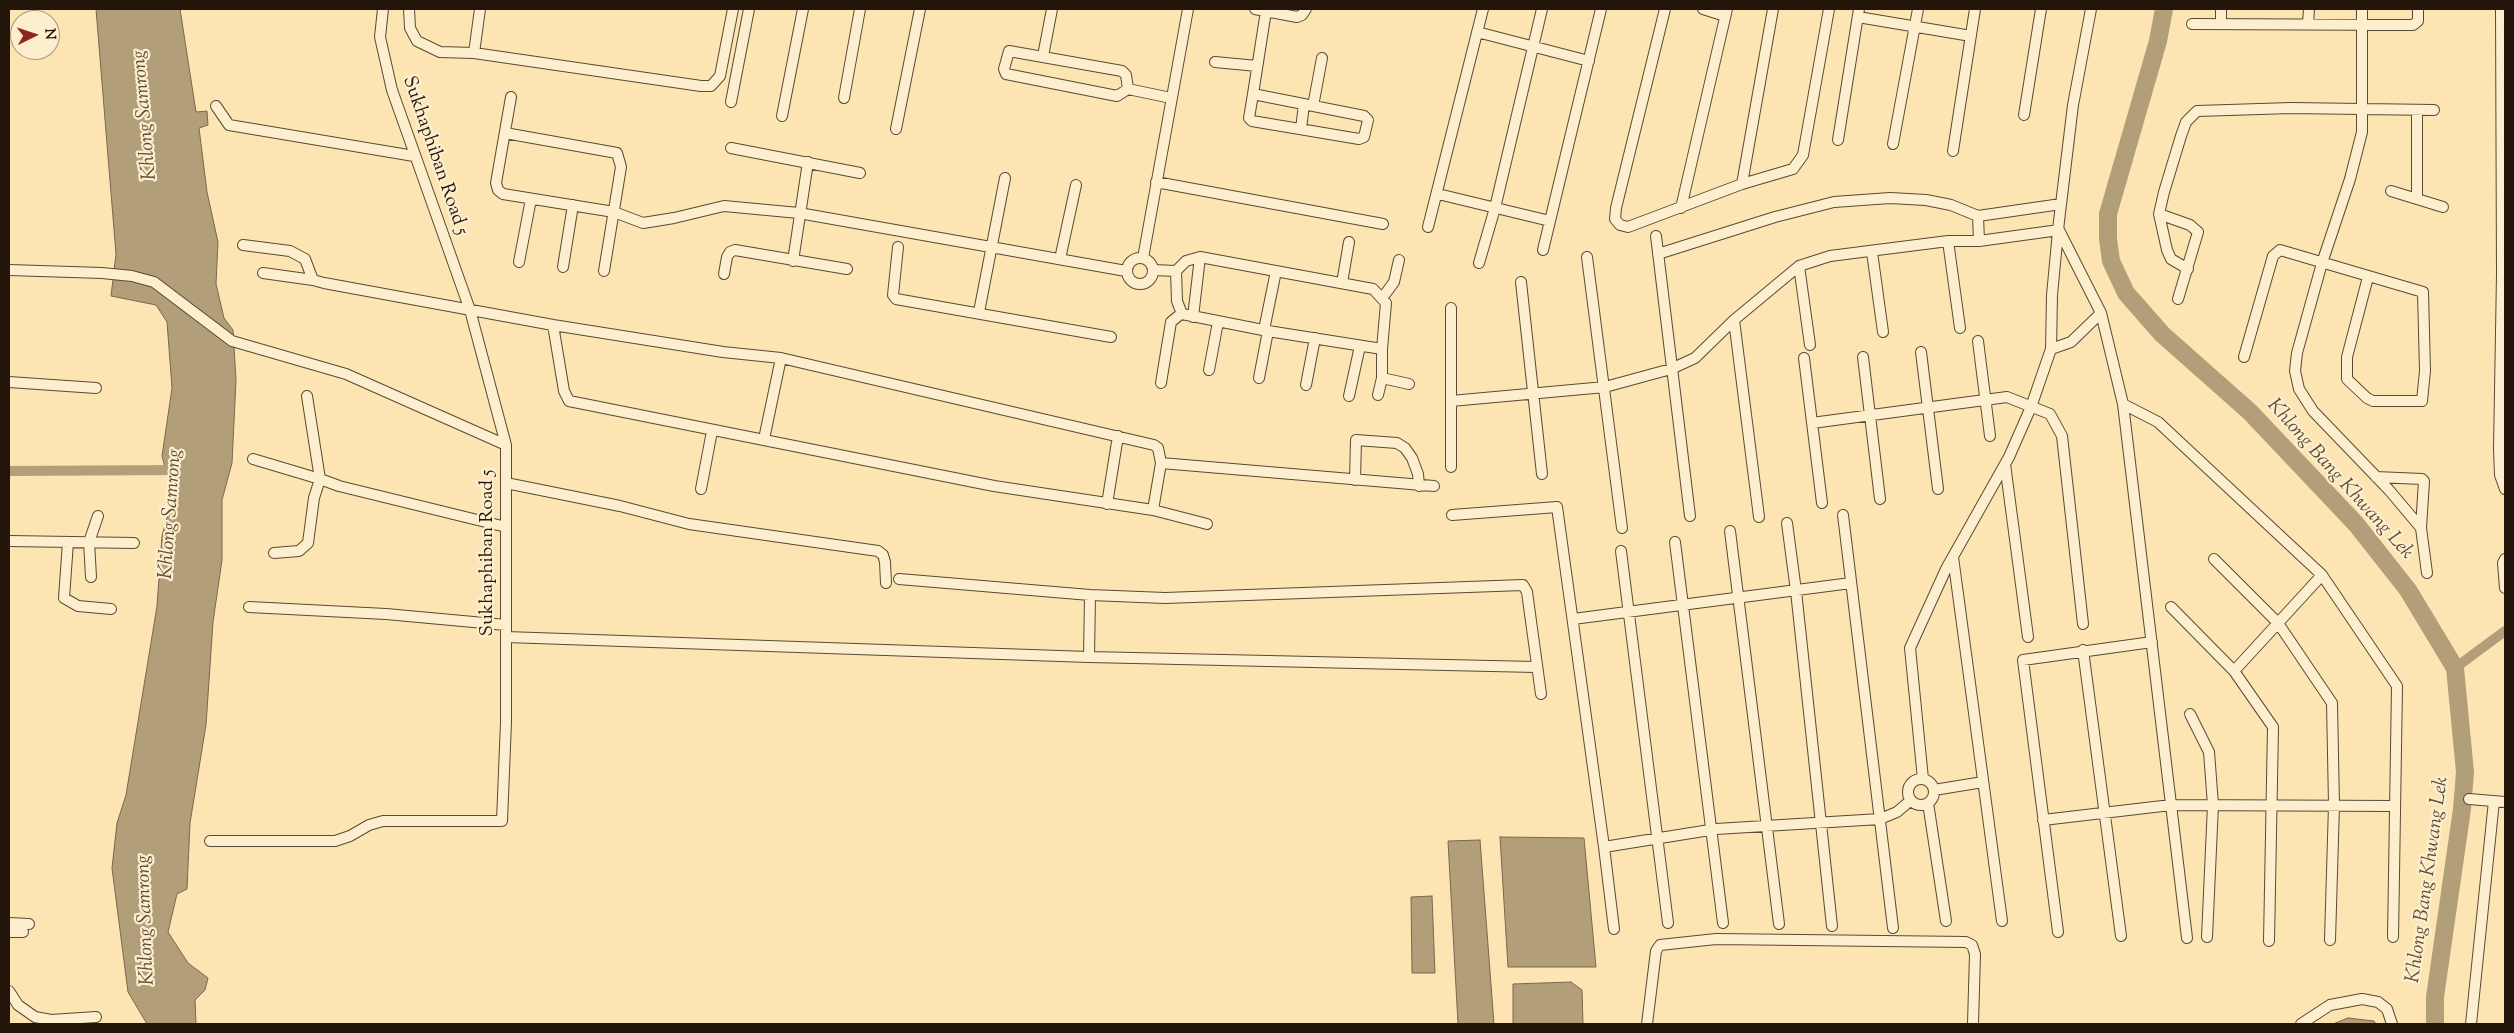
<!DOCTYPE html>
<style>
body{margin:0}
#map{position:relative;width:2514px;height:1033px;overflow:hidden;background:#fce5b3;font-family:"Sorts Mill Goudy",serif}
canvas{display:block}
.frame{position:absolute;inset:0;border:10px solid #24150a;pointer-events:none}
.north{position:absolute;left:10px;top:10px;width:50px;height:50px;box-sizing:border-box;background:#fdeece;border:1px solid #a69780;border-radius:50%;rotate:86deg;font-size:14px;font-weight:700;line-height:20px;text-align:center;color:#24150a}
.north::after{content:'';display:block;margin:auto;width:18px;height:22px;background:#8f2418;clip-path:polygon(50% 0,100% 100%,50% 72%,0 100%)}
</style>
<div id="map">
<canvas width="2514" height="1033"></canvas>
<div class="frame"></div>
<div class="north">N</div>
</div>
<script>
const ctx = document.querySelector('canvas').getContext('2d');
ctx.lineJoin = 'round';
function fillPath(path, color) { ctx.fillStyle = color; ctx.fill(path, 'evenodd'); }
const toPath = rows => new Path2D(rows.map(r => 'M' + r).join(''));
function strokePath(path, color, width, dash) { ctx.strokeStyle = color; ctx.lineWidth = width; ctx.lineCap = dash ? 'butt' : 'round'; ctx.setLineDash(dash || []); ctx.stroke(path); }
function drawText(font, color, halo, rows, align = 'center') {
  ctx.font = font + ' "Sorts Mill Goudy",serif'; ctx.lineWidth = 4.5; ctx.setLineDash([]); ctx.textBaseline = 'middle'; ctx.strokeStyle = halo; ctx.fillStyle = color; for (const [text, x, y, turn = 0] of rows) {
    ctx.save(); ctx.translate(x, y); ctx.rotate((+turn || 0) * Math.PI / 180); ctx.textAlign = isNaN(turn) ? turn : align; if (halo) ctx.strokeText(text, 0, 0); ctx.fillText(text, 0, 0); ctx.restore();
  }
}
const water = toPath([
 [96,9,180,9,196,112,207,111,208,125,199,128,207,192,218,242,216,284,224,318,233,330,236,380,232,463,222,500,222,560,213,622,206,725,190,823,187,889,177,894,168,932,188,963,208,978,205,990,195,1000,196,1024,147,1024,128,992,112,868,117,823,126,795,157,606,162,536,173,495,162,456,172,388,167,322,156,305,111,296,116,254,96,9],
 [1500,837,1584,838,1596,967,1508,967,1500,837],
 [1480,840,1494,1024,1458,1024,1448,841,1480,840],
 [1432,896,1435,973,1412,973,1411,897,1432,896],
 [1571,982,1582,990,1583,1024,1513,1024,1513,984,1571,982],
 [2348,1018,2374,1021,2376,1024,2333,1024,2348,1018]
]);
fillPath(water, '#b39e7a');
strokePath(water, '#7a674d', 1);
strokePath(toPath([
 [9,471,178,470],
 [2455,668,2505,631]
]), '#b39e7a', 10);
strokePath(toPath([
 [2164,9,2158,41,2108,214,2108,239,2111,261,2126,293,2162,334,2250,412,2356,524,2408,590,2455,668,2465,772,2462,809,2435,997,2435,1024]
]), '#b39e7a', 18);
const minor = toPath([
 [409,9,410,28,417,41,440,52,474,53,701,86,711,86,720,76,733,9],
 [1255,9,1297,17,1302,15,1306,9],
 [1665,9,1616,208,1615,219,1620,225,1628,227,1742,184,1773,9],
 [1703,9,1725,16],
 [2091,9,2073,105,2059,221,2052,295,2051,349,2071,342,2101,313],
 [2221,9,2221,24],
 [2362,9,2362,132,2350,179,2322,263,2297,353,2295,371,2299,389,2313,411,2389,490,2421,528,2427,573],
 [2501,9,2502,274,2499,449,2500,475,2505,489],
 [1858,17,1971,36],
 [2192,24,2413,25,2418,21,2418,9],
 [2308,24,2309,9],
 [1477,32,1589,61],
 [1009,51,1122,71,1126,75,1128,89,1117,96,1006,74,1004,69,1009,51],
 [474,53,480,9],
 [1043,56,1052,9],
 [1215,62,1257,66],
 [1128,89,1171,98],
 [1253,94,1249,118,1252,121,1359,139,1364,137,1368,120,1364,116,1253,94,1266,11],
 [511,97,496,183,498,190,503,194,614,212,643,223,674,218,724,206,799,213,1126,271],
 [844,98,860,9],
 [731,102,749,9],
 [216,106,229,125,414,156],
 [1313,106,1322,58],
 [2417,110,2417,198],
 [2024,115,2041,9],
 [782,116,803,9],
 [896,129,920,9],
 [1301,129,1304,104],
 [505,133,617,153,621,167,604,271],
 [1838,140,1859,9],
 [1893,144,1918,9],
 [731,148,860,173],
 [1953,151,1975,9],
 [1156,182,1383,224],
 [1742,184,1793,169,1803,155,1829,9],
 [2391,191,2443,207],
 [1438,194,1550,221],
 [1681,208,1727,9],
 [2159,214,2190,225,2198,232,2178,299],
 [1978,216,1979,241],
 [1428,227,1483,9],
 [2059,230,2101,313,2123,404,2187,938],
 [1656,236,1690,516],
 [1948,241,1960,328],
 [243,245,290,251,305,259,313,280,324,283,553,325,723,352,781,358,1154,445,1158,448,1161,463,1153,510],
 [898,247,893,295,896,299,1111,337],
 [1543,250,1601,9],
 [1872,252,1883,332],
 [1658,254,1775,217,1834,202,1890,198,1926,200,1951,205,1978,216,2061,204],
 [1587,257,1622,528],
 '1127 271a13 13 0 1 1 26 0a13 13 0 1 1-26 0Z',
 [1143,258,1188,9],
 [1060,259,1076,185],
 [793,261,808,162],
 [519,262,531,199],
 [1479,263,1495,208,1542,9],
 [1799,266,1810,345],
 [563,267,573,205],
 [2188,269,2171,259,2167,250,2159,214,2164,192,2181,136,2186,122,2197,111,2291,108,2434,110],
 [9,270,102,273,132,276,154,282,232,341,346,374,506,445],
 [1153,270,1176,271,1186,261,1200,257,1373,289,1386,303,1382,349,1268,331,1182,314,1177,301,1176,271],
 [263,273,313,280],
 [724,274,727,257,730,252,735,250,847,269],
 [1521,282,1542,474],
 [1342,283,1349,242],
 [1383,297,1394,282,1399,260],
 [979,312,1005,178],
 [1193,317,1200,257],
 [1734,320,1759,517],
 [553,325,564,391,569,401,994,486,1153,510,1207,524],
 [1264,330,1276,271],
 [1978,341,1990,436],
 [1921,352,1938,489],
 [1863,357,1880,499],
 [2244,357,2273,256,2280,250,2423,292,2425,371,2422,401,2373,401,2367,398,2347,379,2347,357,2368,277],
 [1804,358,1822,503],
 [1209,370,1218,322],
 [1259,378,1268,331],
 [1382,378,1409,384],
 [9,382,96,388],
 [1161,383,1171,322,1182,313],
 [1306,385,1315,338],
 [1378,395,1382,378,1382,349],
 [307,396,320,479,339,486,506,527],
 [1349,396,1360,346],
 [1451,401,1605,387,1671,369,1695,358,1734,320,1799,266,1830,256,1948,241,1979,241,2059,230],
 [2123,404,2158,422,2322,575,2397,686,2393,937],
 [1812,423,2007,397,2050,414,2062,436,2083,624],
 [764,439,781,358],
 [253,459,320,479,314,498,308,543,299,551,274,553],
 [1161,463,1434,486],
 [2005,464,2028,637],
 [1451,467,1451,308],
 [2376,477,2422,479,2424,481,2421,528],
 [1355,480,1356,440,1397,443,1405,448,1412,458,1418,474,1419,486],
 [506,483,620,506,689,524,878,551,883,555,885,562,886,583],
 [701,489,712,431],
 [1107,504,1118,436],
 [1452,515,1557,507,1604,847,1716,829,1880,819,1897,812,1911,800],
 [1843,515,1893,928],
 [1787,523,1796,591,1832,926],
 [1730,531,1779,924],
 [9,541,134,543],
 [68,542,64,598,78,606,111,609],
 [1675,542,1723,923],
 [1621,551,1668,923],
 [1953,557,2002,921],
 [2214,559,2278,623,2332,703,2334,805,2330,940],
 [2505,559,2503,563,2505,588],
 [91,577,89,542,98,516],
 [899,579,1090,595,1165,598,1523,585,1527,592,1541,694],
 [249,607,386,614,506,625],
 [2171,607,2234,671,2273,727,2269,941],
 [1573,619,1851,583],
 [506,637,1089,657,1536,667],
 [2083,650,2121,936],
 [1089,657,1090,595],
 [2234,671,2322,575],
 [2190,714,2209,752,2213,805,2207,937],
 [1923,779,1910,648,1946,569,2009,457,2031,407,2051,349],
 '1908 792a13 13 0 1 1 26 0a13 13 0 1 1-26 0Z',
 [1934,790,1983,782],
 [2469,799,2505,802],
 [1928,803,1946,921],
 [2043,820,2171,805,2395,806],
 [210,841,335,841,350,836,369,825,383,821,502,821,506,722,506,445,470,310,392,90,380,37,383,9],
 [1604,847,1614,929],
 [9,923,29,924],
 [9,932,23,932],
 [2058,932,2023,660,2152,642],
 [9,991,18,1005,35,1017,51,1020,96,1017],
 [1647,1024,1656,951,1660,945,1716,939,1966,942,1972,945,1975,954,1973,1024],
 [2301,1024,2330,1005,2362,999,2378,1002,2387,1009,2392,1024],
 [2471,1024,2494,801]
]);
strokePath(minor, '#5a4934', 12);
strokePath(minor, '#fdeece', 10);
drawText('19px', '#24150a', '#fdeece', [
 ["Sukhaphiban Road 5",434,156,71],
 ["Sukhaphiban Road 5",489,553,-90]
]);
drawText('italic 20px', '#5d4c37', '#fdeece', [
 ["Khlong Samrong",146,115,-95],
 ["Khlong Bang Khwang Lek",2339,480,48],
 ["Khlong Samrong",172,514,-86],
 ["Khlong Bang Khwang Lek",2429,880,-82],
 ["Khlong Samrong",147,920,-92]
]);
</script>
